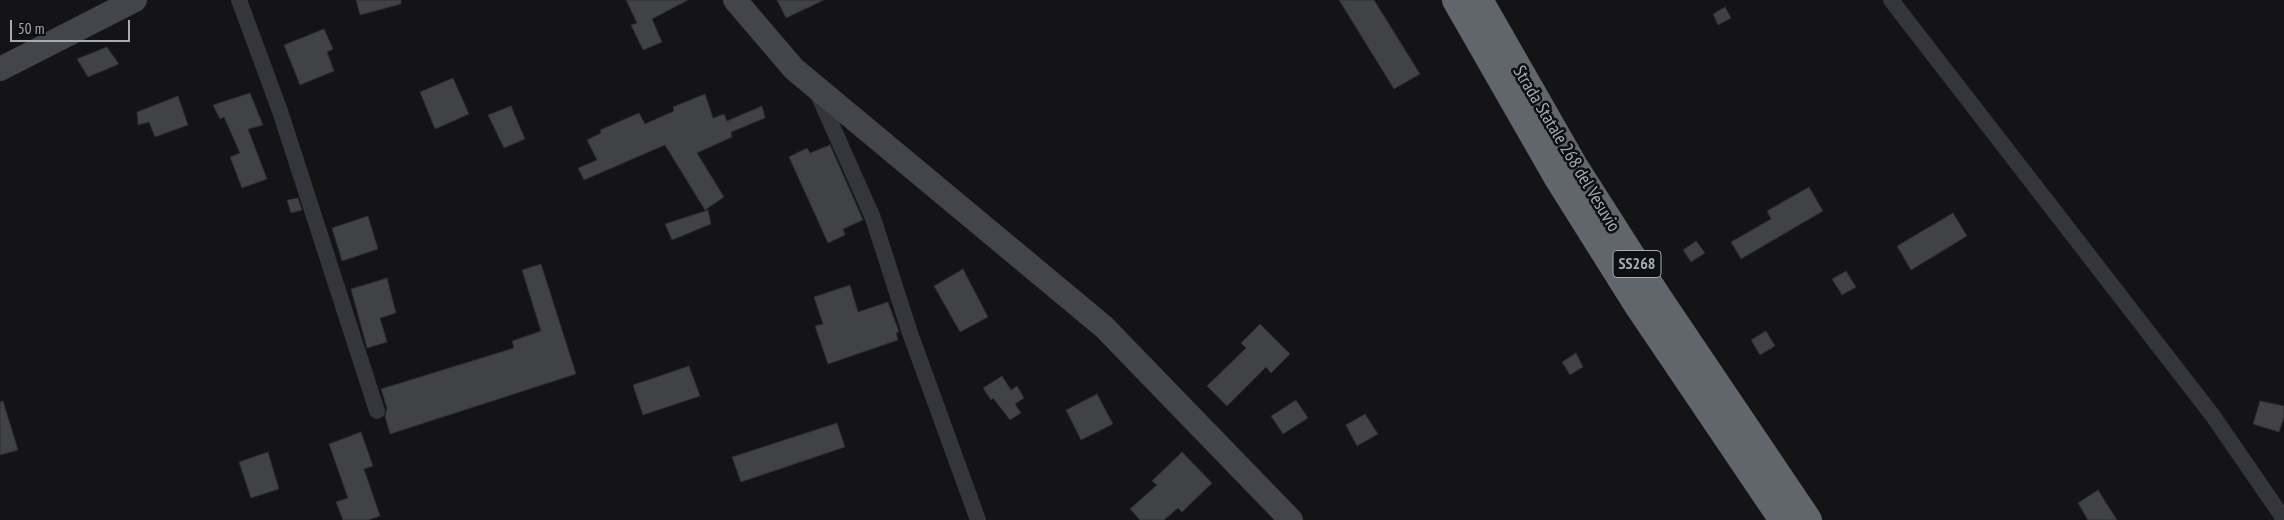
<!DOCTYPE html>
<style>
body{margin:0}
#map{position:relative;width:2284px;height:520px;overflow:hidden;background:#141416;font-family:"PT Sans Narrow",sans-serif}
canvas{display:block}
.scale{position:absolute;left:10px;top:20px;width:120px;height:22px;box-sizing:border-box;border:2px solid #a5acb7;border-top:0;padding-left:6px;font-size:15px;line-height:18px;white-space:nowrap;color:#a5acb7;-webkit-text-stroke:4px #0f0f11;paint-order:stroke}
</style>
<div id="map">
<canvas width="2284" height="520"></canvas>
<div class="scale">50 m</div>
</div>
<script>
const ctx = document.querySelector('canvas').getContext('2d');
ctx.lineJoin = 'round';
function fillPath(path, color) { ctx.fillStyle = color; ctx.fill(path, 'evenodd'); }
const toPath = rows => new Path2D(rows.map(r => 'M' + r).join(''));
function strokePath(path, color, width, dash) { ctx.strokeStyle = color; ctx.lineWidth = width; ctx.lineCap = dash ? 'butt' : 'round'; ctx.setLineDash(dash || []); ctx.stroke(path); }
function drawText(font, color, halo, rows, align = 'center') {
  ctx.font = font + ' "PT Sans Narrow",sans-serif'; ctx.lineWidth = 5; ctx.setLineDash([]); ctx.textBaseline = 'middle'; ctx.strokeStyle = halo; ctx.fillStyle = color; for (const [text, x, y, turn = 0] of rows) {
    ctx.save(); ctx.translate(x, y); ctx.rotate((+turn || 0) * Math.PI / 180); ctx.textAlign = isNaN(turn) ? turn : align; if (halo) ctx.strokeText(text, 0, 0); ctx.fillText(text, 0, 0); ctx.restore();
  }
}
const building = toPath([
 [356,0,401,0,401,4,360,15,356,0],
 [626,0,688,0,652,19,662,42,643,50,631,25,637,23,626,0],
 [777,0,824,0,786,18,777,0],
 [1339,0,1374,0,1420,74,1394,89,1339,0],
 [1725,7,1731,18,1718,25,1713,14,1725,7],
 [324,29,333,49,327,52,334,71,300,85,284,45,324,29],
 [107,47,119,64,88,77,77,59,107,47],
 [453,78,469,114,435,129,420,92,453,78],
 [250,93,263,125,248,129,267,179,242,188,230,157,240,153,224,117,220,119,213,105,250,93],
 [705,94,713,118,724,114,727,121,762,106,765,118,731,132,732,137,697,153,724,197,705,210,665,145,584,180,578,168,597,160,587,140,601,133,600,130,639,113,645,124,674,111,673,107,705,94],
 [178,96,188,125,155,137,149,122,138,125,137,112,178,96],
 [511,106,525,139,504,148,488,115,511,106],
 [830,145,863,220,843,229,845,235,828,243,789,157,807,148,810,153,830,145],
 [1809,187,1823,211,1741,259,1731,242,1771,219,1767,211,1809,187],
 [298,198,302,210,291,213,287,200,298,198],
 [708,210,711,224,672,240,665,224,708,210],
 [1953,213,1967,236,1911,270,1897,246,1953,213],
 [368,216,378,249,342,261,332,228,368,216],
 [1696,241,1705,253,1691,262,1683,250,1696,241],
 [541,264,576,374,390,434,385,416,387,408,381,389,514,348,512,341,541,331,522,270,541,264],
 [963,269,988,317,960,332,934,286,963,269],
 [1846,271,1856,287,1842,295,1832,279,1846,271],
 [387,278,396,313,380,318,387,342,367,348,351,289,387,278],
 [850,285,858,312,888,302,899,332,896,333,898,340,828,364,815,326,823,324,814,297,850,285],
 [1260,324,1290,354,1271,373,1266,367,1227,406,1207,386,1246,348,1241,343,1260,324],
 [1766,331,1775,346,1760,355,1751,340,1766,331],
 [1576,353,1583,367,1570,375,1562,362,1576,353],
 [689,366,700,396,643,415,633,385,689,366],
 [1002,376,1011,390,1017,386,1024,398,1015,404,1021,413,1010,420,993,398,991,400,983,388,1002,376],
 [1097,394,1113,424,1081,440,1066,410,1097,394],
 [1296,400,1308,418,1283,434,1271,416,1296,400],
 [3,401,18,450,0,455,0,402,3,401],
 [2260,401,2284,406,2284,417,2279,432,2253,424,2260,401],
 [1365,414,1378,434,1357,446,1346,425,1365,414],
 [837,423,845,447,741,482,732,457,837,423],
 [361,432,373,466,364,469,380,516,368,520,343,520,336,502,348,498,329,444,361,432],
 [268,452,279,489,251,498,239,462,268,452],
 [1182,452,1212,483,1182,512,1178,508,1164,520,1140,520,1130,509,1157,485,1152,481,1182,452],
 [2098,490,2117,520,2088,520,2078,503,2098,490]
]);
fillPath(building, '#404246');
strokePath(building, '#2e2e32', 1);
strokePath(toPath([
 [239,0,280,111,377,411],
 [1891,0,2213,416,2284,519],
 [817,92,873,218,910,333,978,520]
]), '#35363b', 16);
strokePath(toPath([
 [735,0,794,69,1104,327,1291,520],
 [0,69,135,0]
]), '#43454b', 24);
strokePath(toPath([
 [1456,0,1558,178,1639,307,1783,520],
 [1479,0,1574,166,1657,296,1808,520]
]), '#61656c', 28);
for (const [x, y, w] of [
 [1637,264,48]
]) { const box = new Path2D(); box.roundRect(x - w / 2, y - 13.5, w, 27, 4); ctx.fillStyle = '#0f0f11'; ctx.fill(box); strokePath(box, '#a5acb7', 1); }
drawText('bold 16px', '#a5acb7', null, [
 ["SS268",1637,264]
]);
drawText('18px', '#a5acb7', '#0f0f11', [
 ["Strada Statale 268 del Vesuvio",1566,149,59]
]);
</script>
